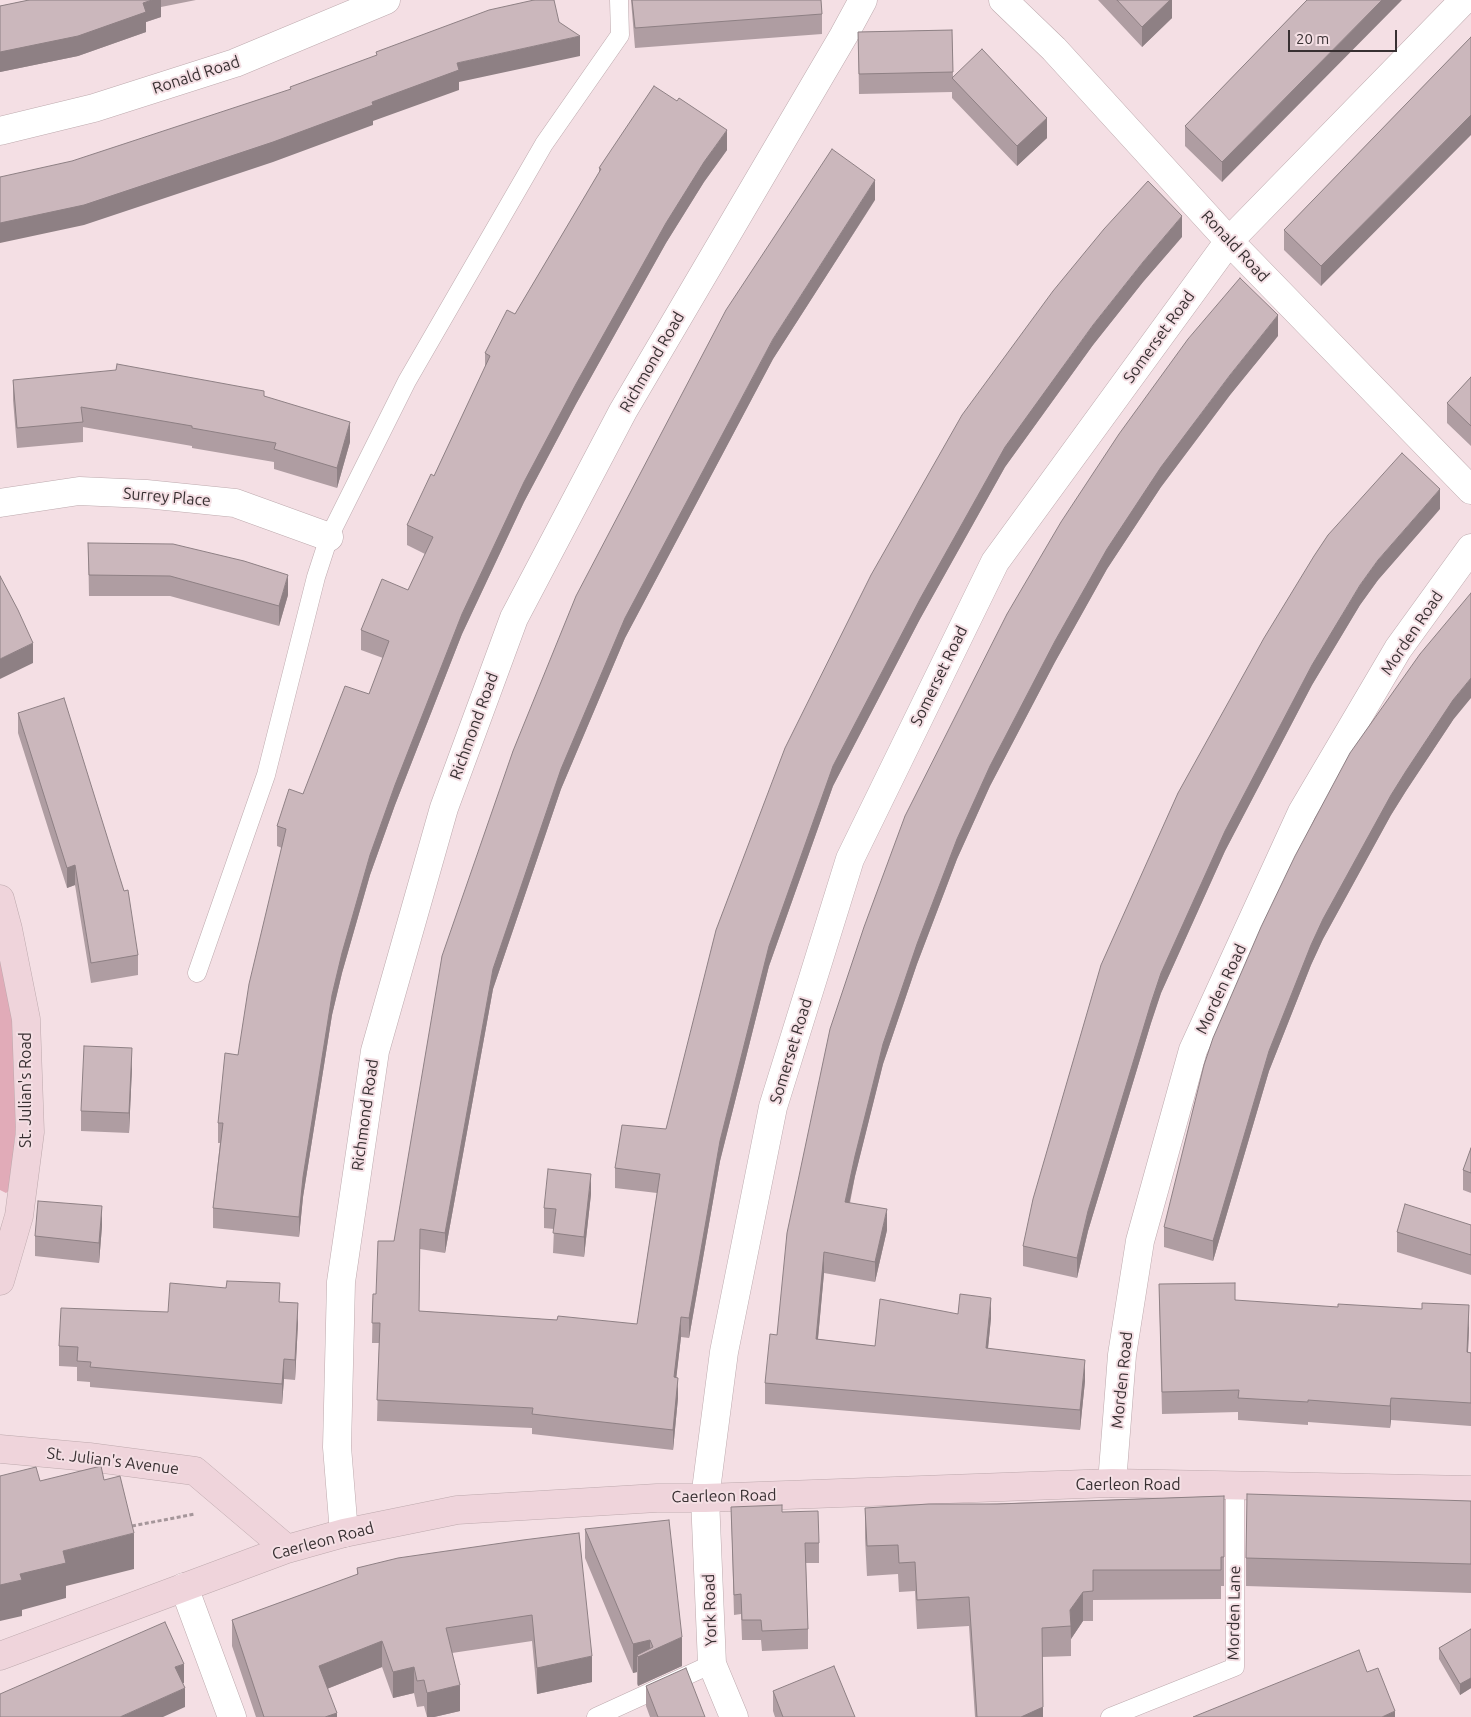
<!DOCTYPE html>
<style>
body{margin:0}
#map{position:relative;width:1471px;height:1717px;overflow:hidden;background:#f4dfe4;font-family:Ubuntu,sans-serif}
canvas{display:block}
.scale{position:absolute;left:1288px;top:30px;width:109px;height:22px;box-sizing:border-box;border:2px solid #383032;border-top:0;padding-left:6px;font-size:15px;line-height:18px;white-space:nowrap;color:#383032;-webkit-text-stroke:4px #f4dfe4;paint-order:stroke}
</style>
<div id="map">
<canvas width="1471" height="1717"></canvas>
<div class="scale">20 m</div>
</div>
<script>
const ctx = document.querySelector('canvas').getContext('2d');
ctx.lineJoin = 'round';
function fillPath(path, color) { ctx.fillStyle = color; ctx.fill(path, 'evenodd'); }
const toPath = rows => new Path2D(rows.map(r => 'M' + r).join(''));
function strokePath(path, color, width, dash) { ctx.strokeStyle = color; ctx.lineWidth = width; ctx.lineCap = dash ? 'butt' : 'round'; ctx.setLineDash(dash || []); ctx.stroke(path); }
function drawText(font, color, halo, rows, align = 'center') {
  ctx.font = font + ' Ubuntu,sans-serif'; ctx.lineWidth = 4; ctx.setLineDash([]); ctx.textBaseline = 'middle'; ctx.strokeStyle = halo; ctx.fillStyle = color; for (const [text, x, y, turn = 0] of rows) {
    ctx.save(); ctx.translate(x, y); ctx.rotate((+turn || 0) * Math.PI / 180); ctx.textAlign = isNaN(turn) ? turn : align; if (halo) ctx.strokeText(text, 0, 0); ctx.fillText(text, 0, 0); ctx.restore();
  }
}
fillPath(toPath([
 [0,947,9,984,14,1038,16,1125,10,1190,6,1193,0,1190]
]), '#e1abb8');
const lane = toPath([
 [197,973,266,775,316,577,329,537,407,381,544,144,620,35,619,0],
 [596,1717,712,1664],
 [1110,1717,1235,1667,1235,1486]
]);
const street = toPath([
 [1003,0,1054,49,1229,241,1471,490],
 [0,131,94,108,235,63,386,0],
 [0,503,79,491,146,494,235,503,329,537],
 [1112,1483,1122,1355,1140,1241,1193,1050,1302,812,1398,649,1471,548],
 [344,1533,337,1447,341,1282,375,1051,444,808,514,618,623,411,844,35,863,0],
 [184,1587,232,1717],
 [734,1717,712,1664,705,1498,724,1352,773,1107,850,859,995,562,1229,241,1464,0]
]);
const secondary = toPath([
 [0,899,8,929,26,1019,30,1132,19,1216,0,1281],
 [0,1449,89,1457,195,1471,287,1549],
 [0,1656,287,1549,344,1533,457,1510,657,1498,705,1498,1112,1483,1471,1490]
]);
strokePath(lane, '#bda9ad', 19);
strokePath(street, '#bda9ad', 29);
strokePath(secondary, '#bda9ad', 29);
strokePath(toPath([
 [132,1526,195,1514]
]), '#a5969a', 3, [4, 2.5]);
strokePath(lane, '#fff', 18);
strokePath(street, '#fff', 28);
strokePath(secondary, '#efd4db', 28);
fillPath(toPath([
 [29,0,196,0,161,7,161,17,146,22,146,32,78,56,0,72,0,6],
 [631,0,821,0,822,14,822,34,635,48],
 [1098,0,1172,0,1172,18,1142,47],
 [1307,0,1222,182,1185,146,1185,126],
 [952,30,953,77,1047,138,1017,166,952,98,952,92,859,94,858,32],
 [1471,37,1321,286,1284,250,1284,230],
 [727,150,704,182,666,243,576,404,524,502,462,634,395,805,370,875,342,973,332,1015,303,1197,299,1237,213,1228,213,1208,220,1143,218,1143,218,1123,238,1055,282,848,277,846,277,826,303,794,369,694,383,658,361,650,361,630,408,590,425,554,407,545,407,525,434,476,485,368,485,353,515,314,599,173,599,168],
 [875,200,773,359,625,638,561,789,493,989,445,1253,420,1249,419,1311,557,1320,637,1324,657,1193,615,1188,615,1168,666,1129,871,575,1182,237,1143,282,1093,345,1005,467,920,619,833,786,769,966,720,1161,689,1338,681,1337,676,1378,678,1398,673,1450,532,1434,532,1428,377,1421,379,1343,372,1343,373,1294,376,1294,394,1241,513,751],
 [1278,336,1230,395,1161,487,1107,569,1055,662,990,786,957,859,917,964,883,1064,855,1176,850,1203,887,1230,875,1282,824,1273,818,1339,875,1346,958,1314,991,1318,988,1348,1085,1381,1080,1430,765,1404,765,1383,777,1335,1007,614],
 [1471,377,1471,446,1447,423,1447,403],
 [13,380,264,396,350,442,337,488,274,469,274,462,192,448,192,446,83,427,83,442,17,448,13,400],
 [1440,509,1378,580,1360,605,1312,685,1225,851,1161,993,1151,1023,1088,1231,1077,1278,1023,1266,1023,1246,1178,793],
 [88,543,288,595,279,626,170,596,89,596],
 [1471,593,1453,720,1406,791,1391,815,1323,939,1311,965,1269,1071,1213,1261,1164,1247,1164,1227],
 [18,713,138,955,138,975,91,983,75,885,67,888,18,733],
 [132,1068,129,1133,81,1131,81,1111],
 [1471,1148,1471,1193,1463,1190,1463,1170],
 [591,1194,584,1257,553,1253,554,1229,544,1228,544,1208],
 [1471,1225,1471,1275,1397,1252,1397,1232],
 [102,1226,99,1263,35,1256,35,1236],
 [1159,1284,1235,1300,1469,1327,1468,1352,1471,1353,1471,1426,1391,1420,1390,1428,1308,1422,1308,1425,1238,1420,1238,1412,1162,1414],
 [280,1302,298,1323,295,1380,284,1379,282,1404,90,1387,90,1382,77,1381,77,1367,59,1366,59,1346,168,1312],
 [1224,1496,1224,1586,1221,1586,1221,1599,1093,1600,1093,1621,1083,1621,1071,1639,1071,1656,1042,1657,1043,1717,975,1717,969,1626,917,1629,915,1591,899,1592,898,1574,867,1576,865,1538,865,1508],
 [1471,1501,1471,1593,1246,1586,1246,1558],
 [731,1507,782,1512,819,1543,819,1563,806,1563,808,1629,808,1649,762,1651,761,1640,742,1640,741,1614,734,1615],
 [585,1529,682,1666,638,1686,637,1684,637,1672,633,1673,585,1558],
 [523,1540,592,1682,537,1694,532,1641,452,1653,460,1711,434,1717,427,1717,424,1706,417,1707,414,1693,393,1698,382,1667,327,1689,337,1717,256,1717,232,1646,232,1620,357,1575,357,1568],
 [1471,1629,1471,1688,1460,1695,1439,1659,1439,1648],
 [646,1686,705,1717,650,1717,646,1706],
 [773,1691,855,1717,775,1717,773,1711]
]), '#af9da2');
fillPath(toPath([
 [152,0,161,0,161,17,146,22,146,32,78,56,0,72,0,52],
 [1170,0,1172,0,1172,18,1142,47,1142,27],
 [1382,0,1402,0,1222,182,1222,162],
 [580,36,580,56,459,82,459,90,373,121,373,125,273,162,84,225,0,243,0,223,372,102,457,63],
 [1471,115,1471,135,1321,286,1321,266],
 [1047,118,1047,138,1017,166,1017,146],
 [727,130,727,150,704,182,666,243,576,404,524,502,462,634,395,805,370,875,342,973,332,1015,303,1197,299,1237,299,1217,303,1177,332,995,342,953,370,855,395,785,462,614,524,482,576,384,666,223,704,162],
 [875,180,875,200,773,359,625,638,561,789,493,989,445,1253,445,1233,493,969,561,769,625,618,773,339],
 [1182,216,1182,237,1143,282,1093,345,1005,467,920,619,833,786,769,966,720,1161,689,1338,689,1318,720,1141,769,946,833,766,920,599,1005,447,1093,325,1143,262],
 [1278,315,1278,336,1230,395,1161,487,1107,569,1055,662,990,786,957,859,917,964,883,1064,855,1176,845,1223,845,1202,855,1156,883,1044,917,944,957,839,990,766,1055,641,1107,549,1161,467,1230,375],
 [350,422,350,442,337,488,337,468],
 [1440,489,1440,509,1378,580,1360,605,1312,685,1225,851,1161,993,1151,1023,1088,1231,1077,1278,1077,1258,1088,1211,1151,1003,1161,973,1225,831,1312,665,1360,585,1378,560],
 [288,575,288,595,279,626,279,606],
 [33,643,33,663,0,679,0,659],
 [1471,678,1471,698,1453,720,1406,791,1391,815,1323,939,1311,965,1269,1071,1213,1261,1213,1241,1269,1051,1311,945,1323,919,1391,795,1406,771,1453,700],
 [75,865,75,885,67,888,67,868],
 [132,1048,132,1068,129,1133,129,1113],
 [591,1174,591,1194,584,1257,584,1237],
 [102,1206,102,1226,99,1263,99,1243],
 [887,1209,887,1230,875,1282,875,1262],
 [824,1252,824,1273,816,1359,816,1339],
 [991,1298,991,1318,986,1368,986,1348],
 [298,1303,298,1323,295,1380,295,1360],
 [1469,1305,1469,1327,1467,1375,1467,1352],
 [681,1317,681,1337,674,1398,674,1377],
 [284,1359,284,1379,282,1404,282,1384],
 [1085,1360,1085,1381,1080,1430,1080,1410],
 [678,1378,678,1398,673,1450,673,1430],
 [1391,1398,1391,1420,1390,1428,1390,1406],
 [134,1533,134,1569,66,1586,66,1598,22,1610,22,1616,0,1621,0,1585,63,1551],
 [1083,1592,1083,1621,1071,1639,1070,1610],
 [682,1637,682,1666,638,1686,638,1657,637,1655,637,1672,633,1673,633,1644,650,1640,650,1651],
 [382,1641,382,1667,319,1692,319,1666],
 [592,1656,592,1682,537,1694,537,1668],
 [184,1664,184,1683,175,1686,175,1667],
 [414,1667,414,1693,393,1698,393,1672],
 [1471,1678,1471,1688,1460,1695,1460,1684],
 [460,1685,460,1711,434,1717,427,1717,427,1693],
 [185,1688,185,1707,163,1717,120,1717],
 [1043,1707,1043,1717,1021,1717],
 [1395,1711,1395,1717,1382,1717],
 [337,1713,337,1717,325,1717]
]), '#8e8084');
const building = toPath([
 [29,0,152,0,143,3,146,12,78,36,0,52,0,6,29,0],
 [534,0,554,0,559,22,580,36,457,63,459,70,372,102,373,105,273,142,84,205,0,223,0,177,72,161,291,89,290,87,377,55,376,52,489,10,534,0],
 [632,0,821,0,822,14,635,28,632,0],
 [1117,0,1170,0,1142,27,1117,0],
 [1307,0,1382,0,1222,162,1185,126,1307,0],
 [952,30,953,72,859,74,858,32,952,30],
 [1471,37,1471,115,1321,266,1284,230,1471,37],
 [982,49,1047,118,1017,146,952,78,982,49],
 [654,86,677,101,679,98,727,130,704,162,666,223,576,384,524,482,462,614,395,785,370,855,342,953,332,995,303,1177,299,1217,213,1208,223,1123,218,1123,225,1053,238,1055,249,984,286,829,277,826,289,789,303,794,345,686,369,694,389,641,361,630,382,579,408,590,433,537,407,525,431,474,434,476,490,356,485,353,507,310,515,314,601,169,599,168,654,86],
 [832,149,875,180,773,339,625,618,561,769,493,969,445,1233,420,1229,419,1311,557,1320,558,1316,637,1324,660,1174,615,1168,622,1125,666,1129,716,930,785,748,871,575,962,415,1053,291,1104,229,1148,181,1182,216,1143,262,1093,325,1005,447,920,599,833,766,769,946,720,1141,689,1318,681,1317,674,1377,678,1378,673,1430,532,1414,533,1408,377,1400,380,1323,372,1323,373,1294,376,1294,378,1241,394,1241,442,956,513,751,576,596,726,310,832,149],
 [1240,278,1278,315,1230,375,1161,467,1107,549,1055,641,990,766,957,839,917,944,883,1044,855,1156,845,1202,887,1209,875,1262,824,1252,816,1339,875,1346,880,1299,958,1314,960,1294,991,1298,986,1348,1085,1360,1080,1410,765,1383,770,1334,777,1335,787,1233,830,1029,864,927,905,816,1007,614,1061,522,1119,434,1188,339,1240,278],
 [117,364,264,391,264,396,350,422,337,468,274,449,276,443,192,428,192,426,81,407,83,422,17,428,13,380,116,370,117,364],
 [1471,377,1471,426,1447,403,1471,377],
 [1402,453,1440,489,1378,560,1360,585,1312,665,1225,831,1161,973,1151,1003,1088,1211,1077,1258,1023,1246,1033,1199,1101,965,1178,793,1264,638,1314,556,1328,535,1402,453],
 [88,543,173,544,244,561,288,575,279,606,170,576,89,575,88,543],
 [0,576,18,610,33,643,0,659,0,576],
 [1471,593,1471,678,1453,700,1406,771,1391,795,1323,919,1311,945,1269,1051,1213,1241,1164,1227,1204,1065,1213,1038,1261,927,1295,856,1350,753,1420,654,1471,593],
 [64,698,124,891,128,890,138,955,91,963,75,865,67,868,18,713,64,698],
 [84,1046,132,1048,129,1113,81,1111,84,1046],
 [1471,1148,1471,1173,1463,1170,1471,1148],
 [548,1169,591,1174,584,1237,553,1233,556,1209,544,1208,548,1169],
 [38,1201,102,1206,99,1243,35,1236,38,1201],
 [1405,1204,1471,1225,1471,1255,1397,1232,1405,1204],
 [227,1281,280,1283,279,1302,298,1303,295,1360,284,1359,282,1384,90,1367,91,1362,77,1361,78,1347,59,1346,61,1308,168,1312,170,1283,226,1288,227,1281],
 [1235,1283,1235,1300,1338,1307,1338,1304,1422,1309,1422,1303,1469,1305,1467,1352,1471,1353,1471,1403,1391,1398,1390,1406,1308,1400,1308,1402,1238,1398,1239,1390,1162,1392,1159,1284,1235,1283],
 [101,1466,104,1480,120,1476,134,1533,63,1551,66,1563,20,1574,22,1580,0,1585,0,1476,36,1467,40,1481,101,1466],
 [1247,1494,1471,1501,1471,1564,1246,1558,1247,1494],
 [1224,1496,1224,1557,1221,1557,1221,1570,1093,1570,1093,1591,1083,1592,1070,1610,1071,1626,1042,1628,1043,1707,1021,1717,977,1717,969,1597,917,1600,915,1562,899,1563,898,1545,867,1546,865,1508,929,1504,997,1504,1224,1496],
 [782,1505,782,1512,818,1511,819,1543,805,1543,808,1629,762,1631,761,1620,742,1620,741,1594,734,1595,731,1507,782,1505],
 [669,1520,682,1637,638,1657,637,1655,653,1647,650,1640,633,1644,585,1529,669,1520],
 [579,1533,592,1656,537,1668,532,1615,446,1628,460,1685,427,1693,424,1680,417,1681,414,1667,393,1672,382,1641,319,1666,337,1713,325,1717,264,1717,232,1620,358,1574,357,1568,398,1558,523,1540,579,1533],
 [165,1622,184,1664,175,1667,185,1688,120,1717,0,1717,0,1694,165,1622],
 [1471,1629,1471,1678,1460,1684,1439,1648,1471,1629],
 [1359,1650,1367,1672,1378,1668,1395,1711,1382,1717,1193,1717,1359,1650],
 [834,1666,855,1717,783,1717,773,1691,834,1666],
 [686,1668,705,1717,658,1717,646,1686,686,1668]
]);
fillPath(building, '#cbb7bc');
strokePath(building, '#8e8084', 1);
drawText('16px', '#383032', '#f4dfe4', [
 ["Ronald Road",196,75,-18],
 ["Ronald Road",1235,246,47],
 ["Somerset Road",1159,337,-54],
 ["Richmond Road",652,362,-60],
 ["Surrey Place",167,497,5],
 ["Morden Road",1412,633,-56],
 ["Somerset Road",939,676,-64],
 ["Richmond Road",474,726,-70],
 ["Morden Road",1221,989,-65],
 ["Somerset Road",791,1051,-73],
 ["St. Julian's Road",26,1090,-90],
 ["Richmond Road",365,1115,-82],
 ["Morden Road",1122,1380,-84],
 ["St. Julian's Avenue",113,1461,7],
 ["Caerleon Road",1128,1485],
 ["Caerleon Road",724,1496,-1],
 ["Caerleon Road",323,1541,-15],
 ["York Road",710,1610,-92],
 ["Morden Lane",1234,1613,-89]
]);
</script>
